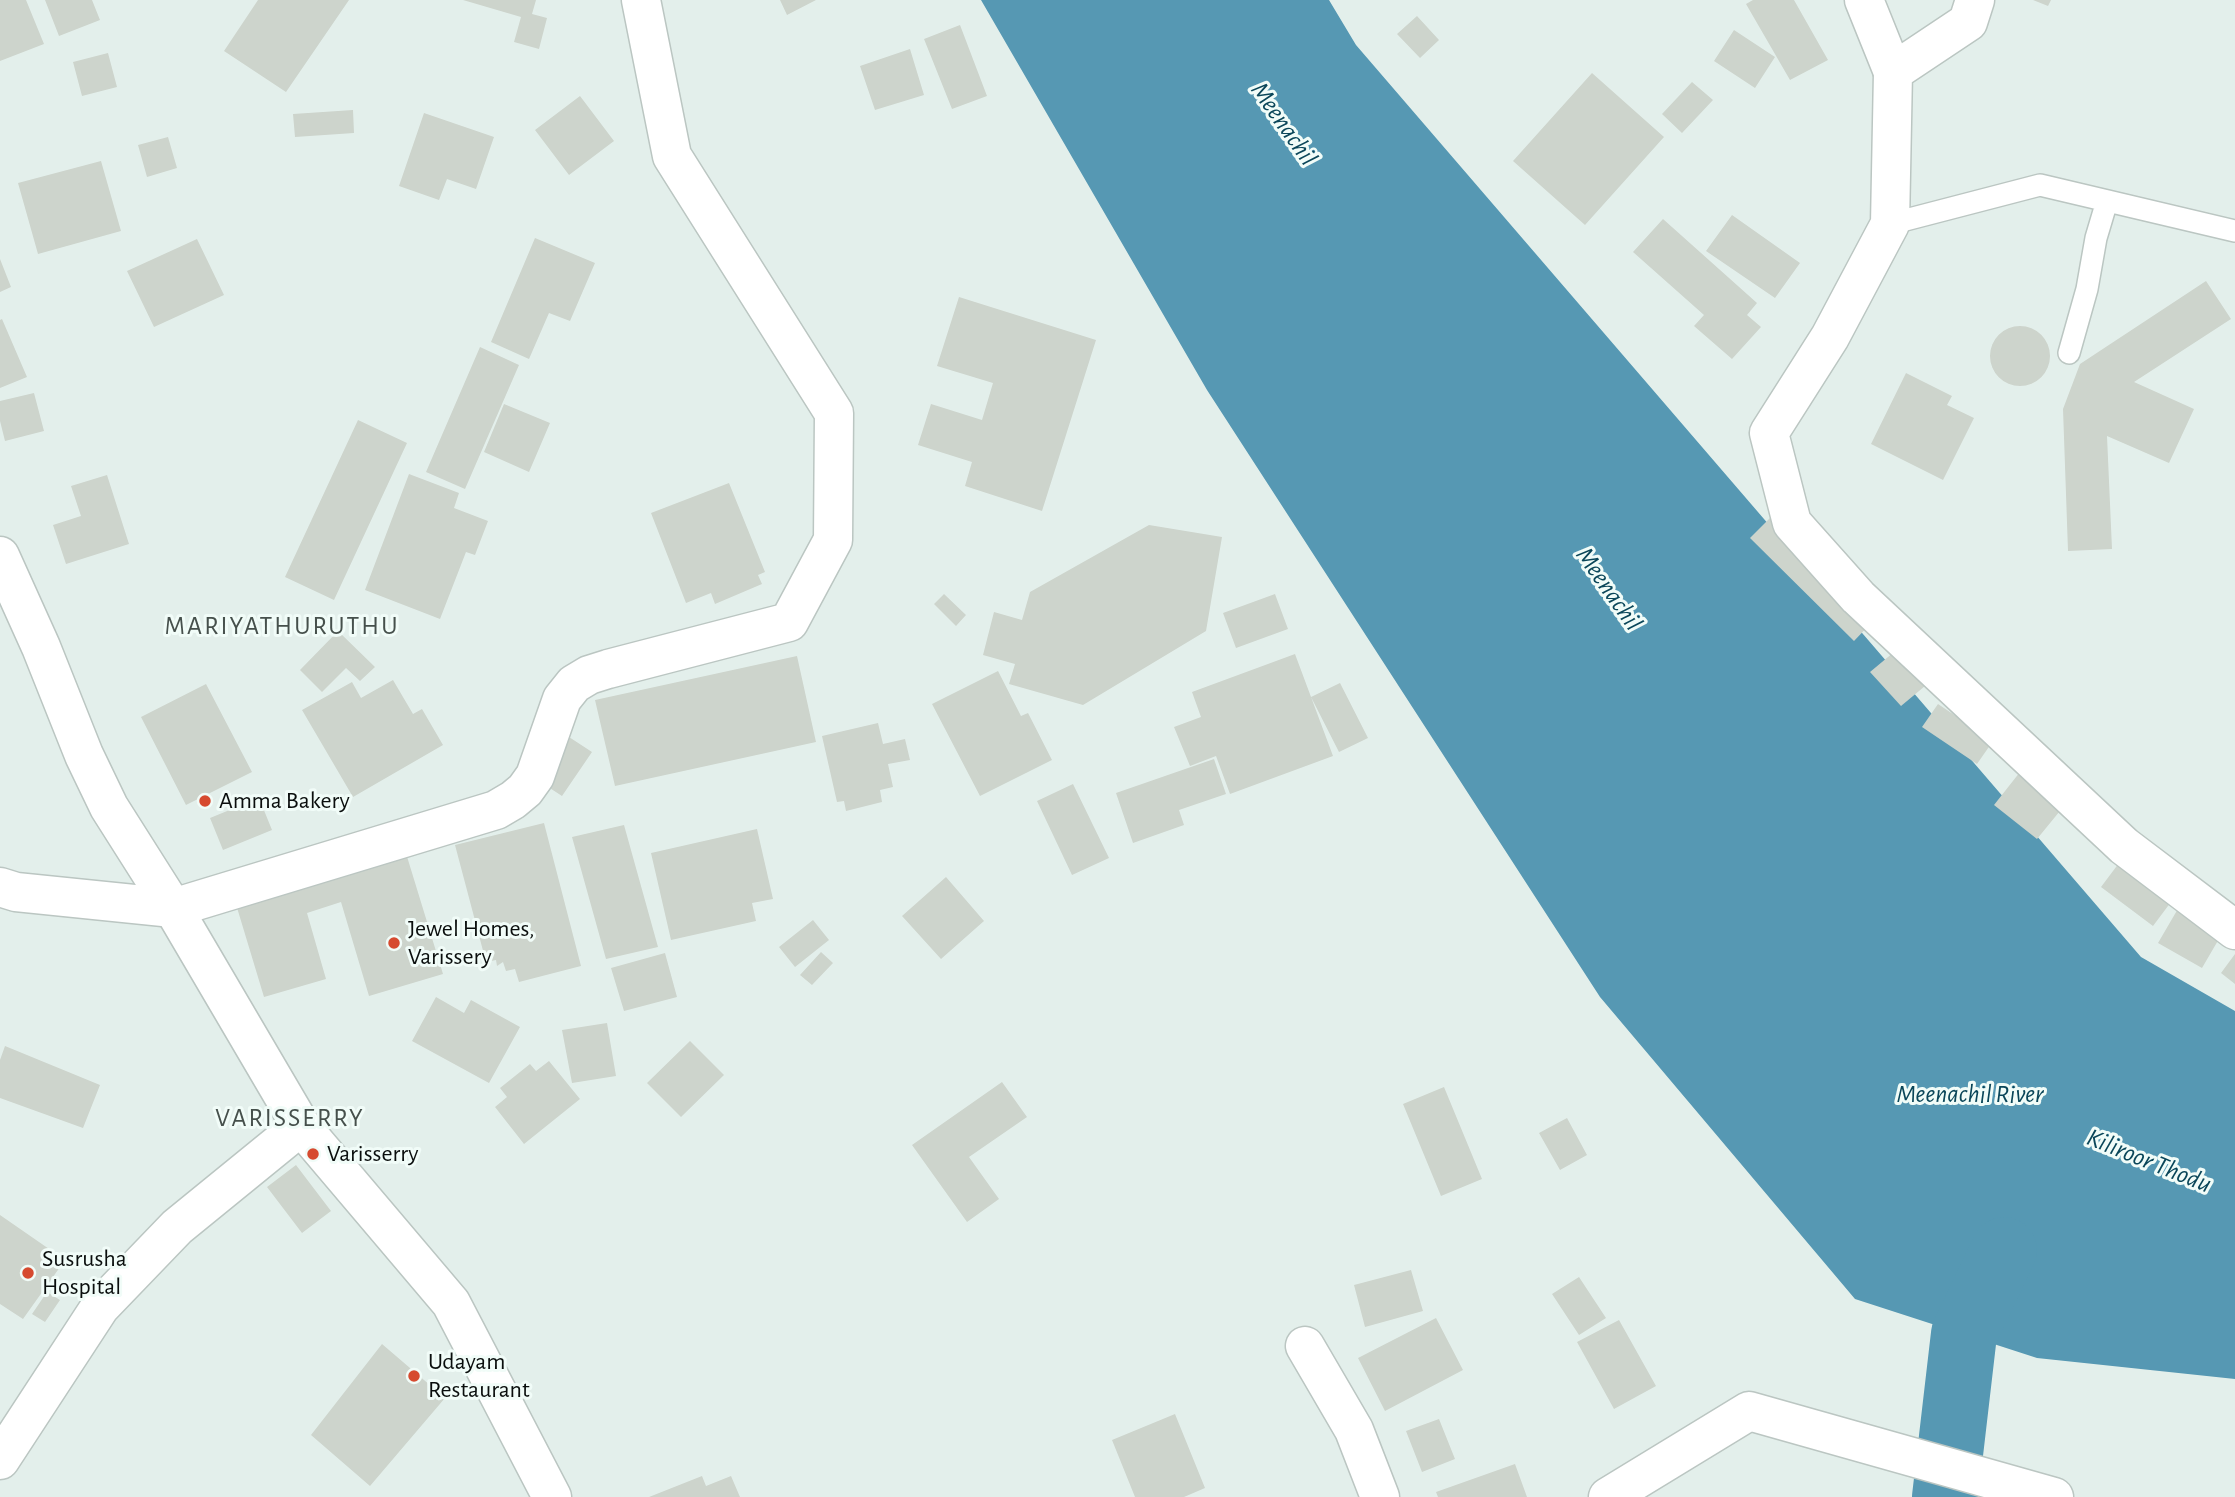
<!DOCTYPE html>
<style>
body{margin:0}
canvas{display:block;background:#e3efeb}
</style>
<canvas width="2235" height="1497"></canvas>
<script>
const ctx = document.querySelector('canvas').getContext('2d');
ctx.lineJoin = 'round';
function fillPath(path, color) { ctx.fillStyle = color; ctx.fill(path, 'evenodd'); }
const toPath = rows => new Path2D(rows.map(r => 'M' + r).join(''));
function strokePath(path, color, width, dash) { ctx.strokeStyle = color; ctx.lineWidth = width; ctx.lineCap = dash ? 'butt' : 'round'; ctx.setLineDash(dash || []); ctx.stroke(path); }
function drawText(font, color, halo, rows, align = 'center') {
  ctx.font = font + ' "Alegreya Sans",sans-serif'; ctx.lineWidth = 6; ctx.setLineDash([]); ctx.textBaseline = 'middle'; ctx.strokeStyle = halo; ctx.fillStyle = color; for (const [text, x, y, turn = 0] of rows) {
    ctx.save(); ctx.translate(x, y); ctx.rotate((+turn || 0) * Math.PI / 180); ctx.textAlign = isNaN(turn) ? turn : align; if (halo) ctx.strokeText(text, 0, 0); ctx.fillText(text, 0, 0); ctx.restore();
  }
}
fillPath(toPath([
 [981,0,1329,0,1356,45,2141,957,2235,1011,2235,1379,2037,1358,1855,1299,1600,997,1207,390]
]), '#5698b3');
strokePath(toPath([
 [1945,1497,1964,1334,2004,1250]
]), '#5698b3', 66);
fillPath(toPath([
 [0,0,26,0,44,44,0,61],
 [45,0,92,0,100,20,59,36],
 [258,0,349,0,286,92,224,51],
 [463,0,536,0,532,14,547,18,539,49,514,42,521,17],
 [780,0,816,0,787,15],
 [1753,0,1794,0,1828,60,1790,80,1746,4],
 [2033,0,2051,0,2048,6],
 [1417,16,1439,40,1420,58,1397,34],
 [960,25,987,96,952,109,924,39],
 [1734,30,1775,57,1755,88,1714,61],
 [910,49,924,95,875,110,860,66],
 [108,53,117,87,82,96,73,62],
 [1592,73,1664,137,1585,225,1513,161],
 [1692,82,1713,100,1682,133,1662,114],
 [580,96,614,141,569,175,535,130],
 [353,110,354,133,295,137,293,114],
 [424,113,494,137,476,189,447,179,439,200,399,186],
 [168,137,177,168,147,177,138,145],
 [101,161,121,231,38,254,18,183],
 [1732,215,1800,263,1775,298,1706,251],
 [1663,219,1757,303,1747,315,1761,327,1732,359,1694,326,1704,315,1633,252],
 [535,238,595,263,570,321,549,313,529,359,491,342],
 [197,239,224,295,154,327,127,271],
 [0,259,11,287,0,292],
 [2206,281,2231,319,2134,382,2194,409,2169,463,2107,436,2112,549,2068,551,2063,409,2080,364],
 [959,297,1096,340,1042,511,965,486,972,462,918,445,931,404,982,420,993,383,937,366],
 [2,319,27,377,0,388,0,320],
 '1990 356a30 30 0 1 1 60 0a30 30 0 1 1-60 0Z',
 [480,347,519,365,465,489,426,472],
 [1906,373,1952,396,1947,405,1974,418,1943,480,1871,444],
 [34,393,44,431,5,441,0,421,0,401],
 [504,404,550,423,529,472,484,452],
 [358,420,407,443,334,600,285,577],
 [409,474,459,493,454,508,488,521,475,555,466,552,440,619,365,590],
 [107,475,129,544,66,564,53,525,81,516,71,486],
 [729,483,765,572,758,575,762,584,715,604,711,593,686,603,651,513],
 [1772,516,1875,619,1854,641,1750,538],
 [1149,525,1222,537,1206,631,1083,705,1009,684,1015,664,983,655,994,612,1022,620,1030,592],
 [944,594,966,615,956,626,934,604],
 [1275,594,1288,629,1236,648,1223,613],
 [338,631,375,667,360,681,346,668,322,692,300,670],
 [1900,647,1931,681,1901,706,1870,672],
 [1295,654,1333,756,1230,794,1216,756,1190,766,1174,727,1201,717,1192,692],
 [797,656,816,742,615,786,595,700],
 [998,671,1021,716,1028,713,1052,760,980,796,932,704],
 [393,680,413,714,422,709,443,745,353,797,302,710,352,682,361,698],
 [1340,683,1368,738,1339,752,1311,697],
 [206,684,252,772,186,805,141,717],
 [1938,704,1993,741,1977,764,1922,727],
 [878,723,883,744,905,739,910,760,888,764,893,787,880,790,882,802,846,811,844,801,837,802,822,736],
 [569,737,592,752,562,796,539,781],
 [1214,759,1226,794,1179,810,1184,825,1133,843,1116,793],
 [2020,772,2064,806,2037,839,1994,805],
 [1073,784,1109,858,1072,875,1037,801],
 [259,798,272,830,223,850,210,818],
 [544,823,581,966,519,982,515,969,506,971,503,962,497,966,496,960,486,962,455,845],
 [624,825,658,947,606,959,572,837],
 [757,829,773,899,752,903,756,921,671,940,651,853],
 [405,850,443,974,369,996,341,902,307,913,326,979,264,997,235,901],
 [2125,855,2177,894,2153,926,2101,887],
 [946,877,984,921,941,959,902,916],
 [2179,907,2223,932,2202,968,2158,943],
 [813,920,829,940,795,967,779,947],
 [821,952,833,963,812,985,800,975],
 [665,953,677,997,624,1011,611,968],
 [2235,954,2235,984,2221,973],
 [436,997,464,1013,471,1000,520,1027,489,1083,412,1041],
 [607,1023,616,1076,572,1083,562,1030],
 [690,1041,724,1075,681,1117,647,1083],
 [5,1046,100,1085,83,1128,0,1098,0,1060],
 [549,1061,580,1099,524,1144,495,1107,507,1097,500,1088,530,1064,536,1071],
 [1002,1082,1027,1117,969,1157,999,1199,967,1222,912,1145],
 [1444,1087,1482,1179,1441,1196,1403,1104],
 [1567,1118,1587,1155,1560,1170,1539,1133],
 [296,1165,331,1211,302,1233,267,1187],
 [0,1215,65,1260,23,1319,0,1304],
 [1411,1270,1423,1311,1365,1327,1354,1285],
 [1579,1277,1606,1318,1579,1335,1552,1294],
 [47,1292,60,1300,45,1322,32,1314],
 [1436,1318,1463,1370,1385,1411,1358,1358],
 [1619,1320,1656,1386,1614,1409,1577,1342],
 [382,1344,445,1398,370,1486,311,1435],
 [1175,1414,1205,1488,1184,1497,1135,1497,1112,1440],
 [1439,1419,1455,1459,1422,1472,1406,1431],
 [1515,1464,1527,1497,1438,1497,1436,1492],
 [702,1476,706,1486,731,1476,740,1497,649,1497]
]), '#cdd4cc');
const service = toPath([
 [1890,224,2040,185,2235,231],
 [2069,353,2087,289,2096,238,2107,201]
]);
const minor = toPath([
 [1975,0,1968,22,1893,72,1890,224,1830,337,1769,433,1792,523,1858,597,2124,846,2235,930],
 [0,887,16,892,173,908,496,810,513,800,525,790,535,776,562,699,574,684,589,675,608,669,789,622,833,540,834,413,672,156,641,0],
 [1305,1346,1354,1430,1380,1497]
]);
const secondary = toPath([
 [1864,0,1893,72],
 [0,556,41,647,84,755,109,807,173,908,301,1126,451,1303,552,1497],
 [0,1460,100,1307,177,1227,301,1126],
 [1608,1497,1749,1411,2054,1497]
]);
strokePath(service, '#bbc6c2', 24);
strokePath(minor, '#bbc6c2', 41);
strokePath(secondary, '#bbc6c2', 41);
strokePath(service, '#fff', 21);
strokePath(minor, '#fff', 38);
strokePath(secondary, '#fff', 38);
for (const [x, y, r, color] of [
 [205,801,7,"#d64a2f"],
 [394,943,7,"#d64a2f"],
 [313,1154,7,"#d64a2f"],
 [28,1273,7,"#d64a2f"],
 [414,1376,7,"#d64a2f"]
]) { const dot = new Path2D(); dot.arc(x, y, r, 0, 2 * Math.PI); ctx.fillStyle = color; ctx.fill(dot); strokePath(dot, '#f1fcf8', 2.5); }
drawText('24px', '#0a0e0d', '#f1fcf8', [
 ["Amma Bakery",219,801],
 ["Jewel Homes,",408,929],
 ["Varissery",408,957],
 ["Varisserry",327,1154],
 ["Susrusha",42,1259],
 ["Hospital",42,1287],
 ["Udayam",428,1362],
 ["Restaurant",428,1390]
], 'left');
drawText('italic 26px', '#0a4659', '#f1fcf8', [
 ["Meenachil",1284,124,55],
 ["Meenachil",1609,589,55],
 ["Meenachil River",1970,1094],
 ["Kiliroor Thodu",2149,1161,22]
]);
ctx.letterSpacing = '2px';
drawText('26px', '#46504c', '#f1fcf8', [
 ["MARIYATHURUTHU",282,626],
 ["VARISSERRY",290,1118]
]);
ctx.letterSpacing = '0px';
</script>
